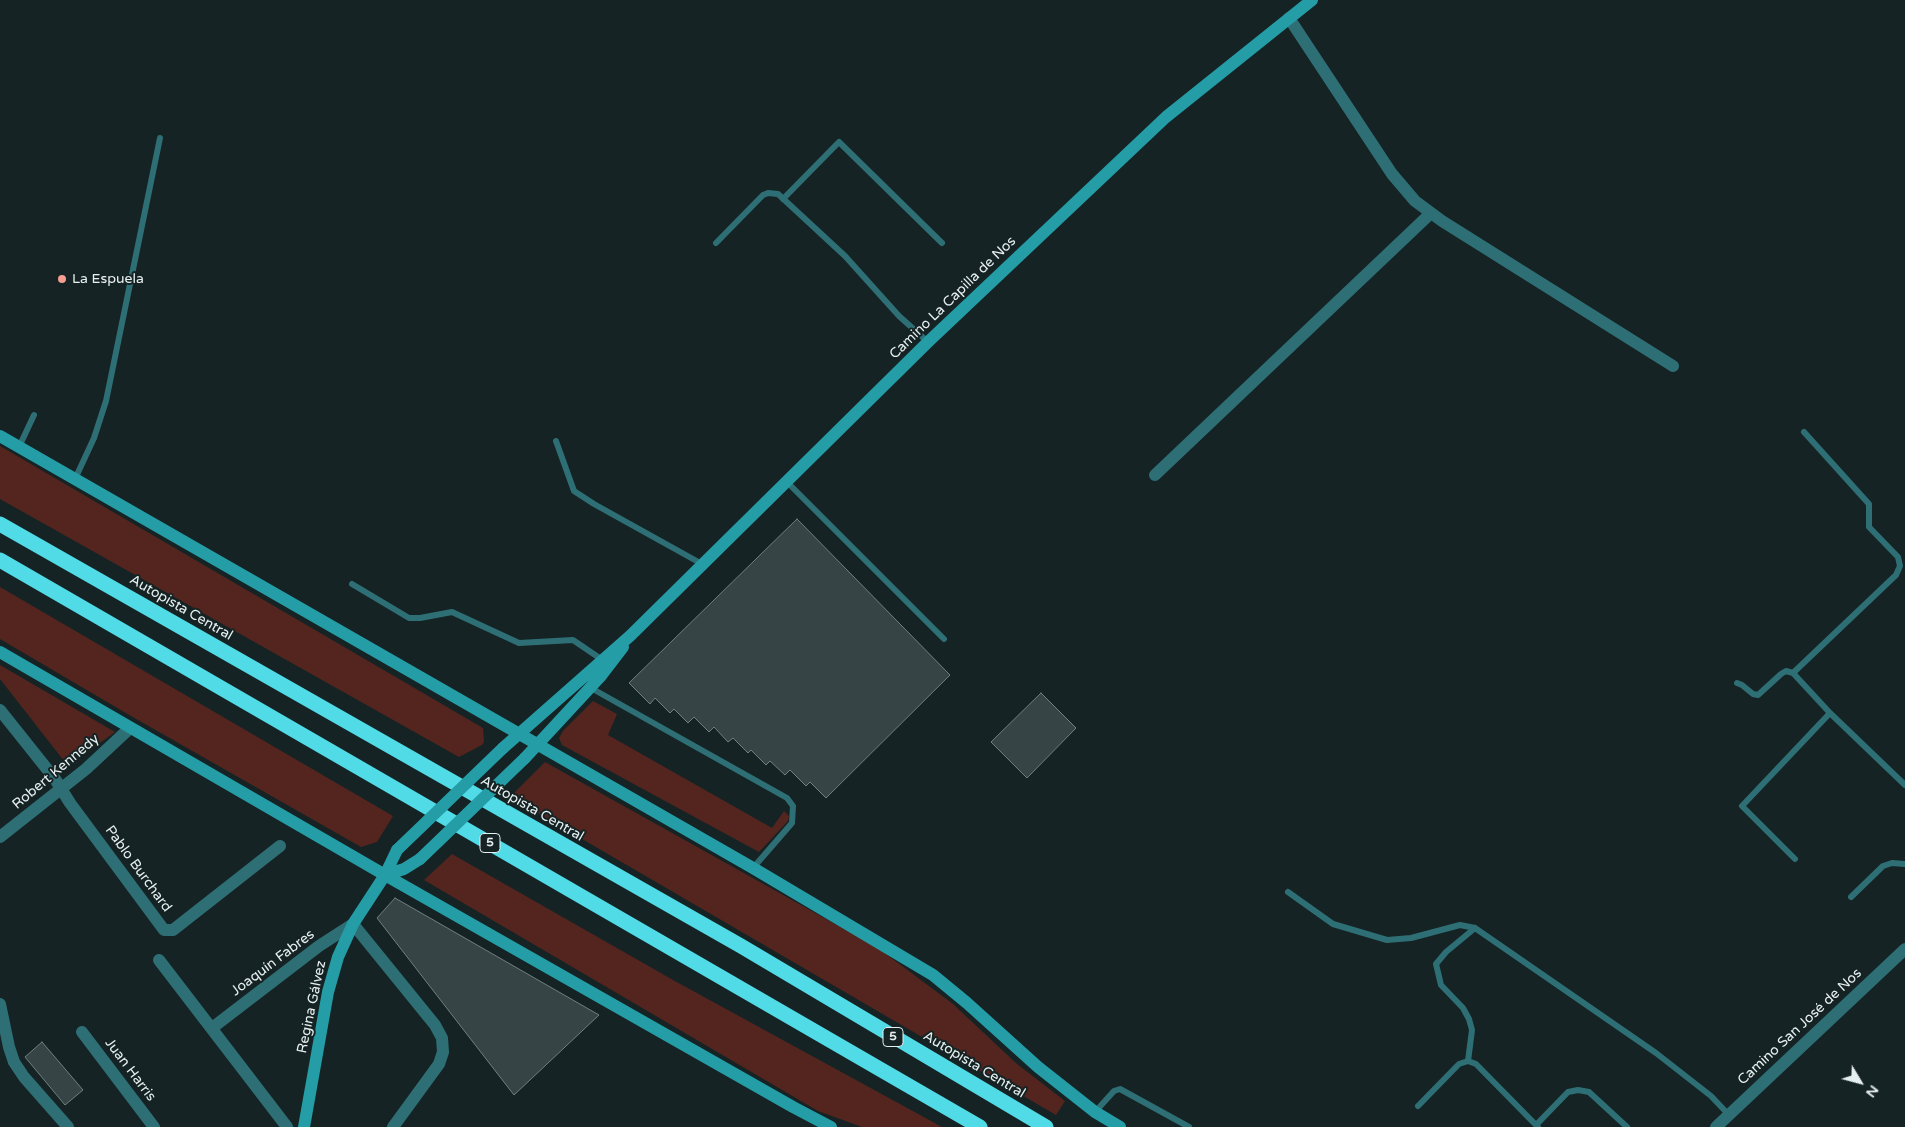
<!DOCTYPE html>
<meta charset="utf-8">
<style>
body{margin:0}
#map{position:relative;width:1905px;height:1127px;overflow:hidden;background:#152324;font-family:"Varela Round",sans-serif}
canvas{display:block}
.north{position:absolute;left:1835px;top:1057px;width:50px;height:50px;-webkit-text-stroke:4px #152324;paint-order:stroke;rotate:127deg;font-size:14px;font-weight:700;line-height:20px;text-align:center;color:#e7f0f1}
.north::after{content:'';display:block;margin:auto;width:18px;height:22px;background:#e7f0f1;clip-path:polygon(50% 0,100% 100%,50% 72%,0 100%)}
</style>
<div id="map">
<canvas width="1905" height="1127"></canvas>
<div class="north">N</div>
</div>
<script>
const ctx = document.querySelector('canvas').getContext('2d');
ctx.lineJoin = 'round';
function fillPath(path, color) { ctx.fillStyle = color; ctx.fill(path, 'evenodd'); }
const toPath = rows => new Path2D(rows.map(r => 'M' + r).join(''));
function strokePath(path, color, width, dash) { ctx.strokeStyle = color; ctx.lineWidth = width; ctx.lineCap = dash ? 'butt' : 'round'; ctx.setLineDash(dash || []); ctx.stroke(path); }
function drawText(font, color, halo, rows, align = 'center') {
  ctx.font = font + ' "Varela Round",sans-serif'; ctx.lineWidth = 4; ctx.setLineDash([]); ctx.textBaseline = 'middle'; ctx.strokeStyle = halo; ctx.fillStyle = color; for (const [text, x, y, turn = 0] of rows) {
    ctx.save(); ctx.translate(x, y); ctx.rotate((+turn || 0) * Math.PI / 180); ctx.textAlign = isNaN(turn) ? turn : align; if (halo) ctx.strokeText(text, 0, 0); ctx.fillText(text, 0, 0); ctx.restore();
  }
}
fillPath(toPath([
 [0,446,483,728,484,742,482,745,459,757,0,499],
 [0,587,393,816,377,842,361,847,131,716,0,639],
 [0,665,115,732,68,766,0,679],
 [593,701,617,714,608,735,772,828,784,811,789,816,788,821,759,852,562,745,559,738,563,731],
 [545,762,878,948,953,1004,1017,1064,1065,1101,1056,1115,510,797],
 [452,854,673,980,942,1127,862,1127,818,1111,424,880]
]), '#54251f');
const building = toPath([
 [797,519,950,675,826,798,810,782,806,786,790,770,785,775,770,761,766,765,751,750,748,753,733,738,728,742,714,727,709,732,694,717,688,723,674,709,670,713,655,698,650,704,629,683,797,519],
 [1041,693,1076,728,1027,778,991,742,1041,693],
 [395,898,599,1015,514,1095,377,918,395,898],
 [42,1042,83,1090,65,1105,25,1057,42,1042]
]);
fillPath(building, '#364445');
strokePath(building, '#707f81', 1);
strokePath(toPath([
 [783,199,839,142,942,243],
 [716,243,763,195,768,193,778,194,845,256,899,316,928,342],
 [556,441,574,491,594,504,702,564],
 [19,447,34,415],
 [75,479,94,438,106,401,160,138],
 [786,481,944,639],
 [352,584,409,618,420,618,452,612,519,643,573,640,601,659],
 [1793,673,1896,575,1900,566,1898,557,1869,527,1869,504,1804,432],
 [1737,683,1742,685,1753,694,1758,695,1781,674,1786,671,1793,673,1830,713,1905,785],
 [591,688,787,798,793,806,792,823,753,868],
 [1795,859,1742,806,1830,713],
 [1288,892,1333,924,1387,940,1411,938,1460,925,1475,928,1656,1053,1711,1096,1729,1115],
 [1851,897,1883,866,1892,863,1905,864],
 [1468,1061,1472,1030,1469,1019,1463,1008,1441,985,1436,964,1446,952,1475,928],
 [1418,1106,1459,1064,1468,1061,1476,1064,1538,1127],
 [1095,1112,1114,1091,1120,1089,1189,1127],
 [1536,1125,1568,1092,1578,1090,1589,1092,1627,1127]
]), '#2e6f75', 6);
strokePath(toPath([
 [1289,18,1392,174,1415,201,1442,221,1673,366],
 [1155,475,1431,213],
 [0,710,55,779,70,803,164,930,173,930,280,846],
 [0,837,86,769,130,728],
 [159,960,287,1127],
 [0,1004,9,1047,14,1062,24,1077,68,1127],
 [212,1028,319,946,353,924,435,1025,442,1038,443,1052,439,1064,393,1127],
 [82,1032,154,1127],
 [1716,1127,1905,949]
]), '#2e6f75', 12);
strokePath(toPath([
 [0,436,753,868,933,975,967,1003,1038,1067,1095,1112,1120,1127],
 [0,652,385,875,793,1107,831,1127],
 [503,748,630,636,928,342,1166,117,1312,0],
 [525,758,600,677,623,647],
 [385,875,404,869,420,859],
 [304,1127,328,992,338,957,353,924,385,875,397,850]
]), '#249da7', 12);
strokePath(toPath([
 [0,524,741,946,1046,1127],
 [0,560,980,1127]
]), '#50dbe7', 15);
strokePath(toPath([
 [397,850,503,748],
 [420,859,525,758]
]), '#249da7', 12);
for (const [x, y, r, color] of [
 [62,279,5,"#f59d90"]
]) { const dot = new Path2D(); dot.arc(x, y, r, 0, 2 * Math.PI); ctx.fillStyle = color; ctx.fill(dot); strokePath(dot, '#152324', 2); }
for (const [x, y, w] of [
 [490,843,20],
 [893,1037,20]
]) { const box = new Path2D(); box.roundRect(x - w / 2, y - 9.5, w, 19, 4); ctx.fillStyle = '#152324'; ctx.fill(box); strokePath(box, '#e7f0f1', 1); }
drawText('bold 12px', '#e7f0f1', null, [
 ["5",490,843],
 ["5",893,1037]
]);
drawText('14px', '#e7f0f1', '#152324', [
 ["La Espuela",72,279]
], 'left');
drawText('14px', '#e7f0f1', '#152324', [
 ["Camino La Capilla de Nos",953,298,-44],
 ["Autopista Central",181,608,30],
 ["Robert Kennedy",56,772,-40],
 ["Autopista Central",532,809,30],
 ["Pablo Burchard",138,869,54],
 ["Joaquín Fabres",273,963,-37],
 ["Regina Gálvez",312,1007,-78],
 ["Camino San José de Nos",1800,1027,-43],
 ["Autopista Central",974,1065,31],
 ["Juan Harris",130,1070,53]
]);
</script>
